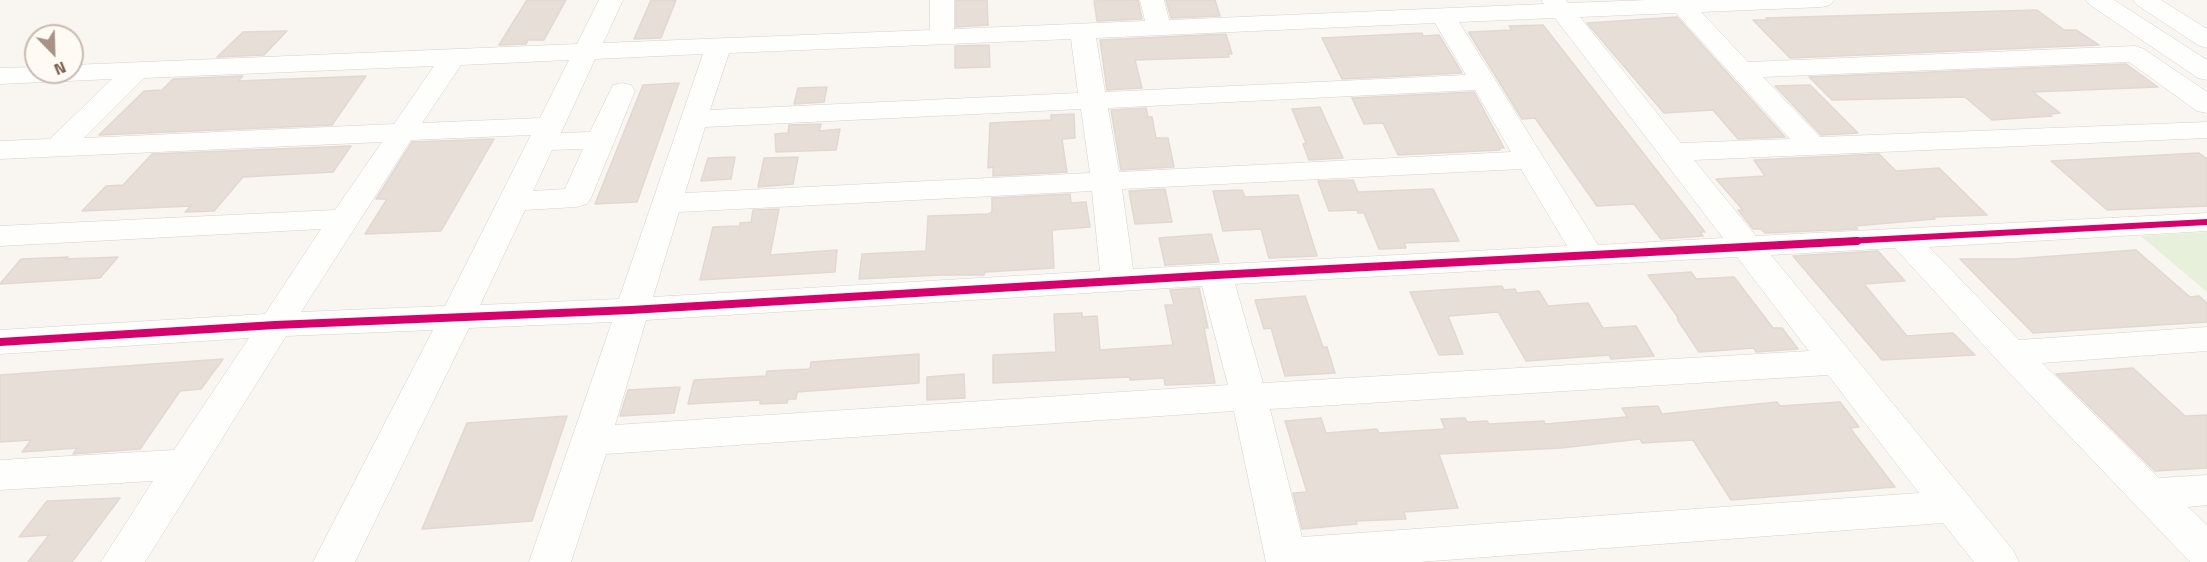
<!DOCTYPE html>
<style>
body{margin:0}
#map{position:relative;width:2207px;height:562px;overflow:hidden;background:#f9f5f0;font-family:"Titillium Web",sans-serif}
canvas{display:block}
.north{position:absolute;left:24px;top:24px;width:60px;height:60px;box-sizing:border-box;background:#fffaf3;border:2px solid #cabbb1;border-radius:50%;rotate:157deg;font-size:16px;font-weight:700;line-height:24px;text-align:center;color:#7a5c4d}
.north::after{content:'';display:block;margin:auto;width:21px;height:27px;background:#a69286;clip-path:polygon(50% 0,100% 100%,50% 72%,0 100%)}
</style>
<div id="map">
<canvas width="2207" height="562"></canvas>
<div class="north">N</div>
</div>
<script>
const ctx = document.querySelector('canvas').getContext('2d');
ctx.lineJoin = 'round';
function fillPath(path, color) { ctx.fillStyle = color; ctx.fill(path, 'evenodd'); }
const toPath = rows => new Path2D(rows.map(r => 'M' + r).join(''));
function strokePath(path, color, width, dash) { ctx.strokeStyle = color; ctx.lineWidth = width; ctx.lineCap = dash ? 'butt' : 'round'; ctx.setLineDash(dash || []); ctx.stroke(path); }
fillPath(toPath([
 [2207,232,2207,292,2141,236]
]), '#e7f0db');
const building = toPath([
 [527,0,566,0,544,40,528,40,526,44,499,45,527,0],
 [651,0,676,0,661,38,634,39,651,0],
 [956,0,987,0,988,25,956,27,956,0],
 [1138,0,1142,19,1097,21,1094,1,1138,0],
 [1166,0,1215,0,1220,16,1171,18,1166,0],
 [2037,10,2064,30,2076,30,2099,45,1790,58,1753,20,1768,20,1766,18,2037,10],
 [1677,17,1785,137,1738,139,1713,110,1664,113,1587,23,1677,17],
 [1543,25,1705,232,1700,232,1703,236,1661,239,1634,204,1597,206,1535,118,1522,119,1469,33,1469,32,1512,30,1509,26,1543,25],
 [287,31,264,55,217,57,243,32,287,31],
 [1422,33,1423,36,1439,35,1462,73,1342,79,1322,38,1422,33],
 [1226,34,1232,54,1228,54,1229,57,1135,60,1142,88,1107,90,1100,40,1226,34],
 [989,45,990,67,955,68,955,46,989,45],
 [2126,64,2158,87,2033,92,2060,113,2049,114,2052,116,1992,120,1965,97,1832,100,1809,77,2126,64],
 [243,76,238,81,366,76,332,125,99,135,144,91,162,90,173,79,243,76],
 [679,83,637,202,595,204,643,85,679,83],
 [1810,85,1858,133,1821,135,1775,86,1810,85],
 [827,87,824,102,794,104,798,88,827,87],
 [1474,92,1504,148,1499,148,1500,150,1398,155,1383,123,1364,124,1352,98,1474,92],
 [1320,107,1343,158,1309,160,1303,144,1306,143,1292,109,1320,107],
 [1146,108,1148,117,1152,117,1156,138,1168,138,1174,167,1121,170,1111,110,1146,108],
 [1074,114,1075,138,1062,139,1067,172,993,176,993,167,988,168,990,123,1051,120,1051,115,1074,114],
 [821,124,819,131,840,129,836,150,776,152,775,134,788,133,789,125,821,124],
 [494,139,441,231,365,234,387,199,376,199,412,142,494,139],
 [351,146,333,172,243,177,214,211,185,212,191,206,82,211,106,186,123,185,152,154,351,146],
 [2199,153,2207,159,2207,206,2107,210,2051,161,2199,153],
 [1879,154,1896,171,1939,168,1987,215,1933,217,1935,219,1855,226,1858,229,1765,233,1761,229,1753,229,1738,210,1743,210,1716,179,1765,176,1754,160,1879,154],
 [735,157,731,179,701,181,708,158,735,157],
 [798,157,793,184,758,187,764,158,798,157],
 [1353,180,1358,192,1433,189,1459,241,1404,243,1406,248,1379,249,1364,213,1358,213,1357,210,1329,211,1318,181,1353,180],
 [1165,189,1172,222,1135,224,1129,191,1165,189],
 [1242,190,1245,197,1298,195,1317,256,1269,258,1261,229,1223,231,1213,191,1242,190],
 [1070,194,1071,203,1086,202,1090,227,1052,230,1054,268,985,272,984,275,940,275,859,279,862,254,926,251,928,216,988,214,992,212,992,198,1070,194],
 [779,209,770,255,837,250,835,272,700,280,713,227,740,226,740,223,751,222,753,210,779,209],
 [1211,234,1219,262,1165,265,1159,238,1211,234],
 [2136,250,2190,297,2199,296,2207,303,2207,322,2033,333,1960,259,2014,259,2136,250],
 [1878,251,1905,281,1864,284,1907,336,1953,333,1975,355,1882,360,1793,256,1878,251],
 [68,257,65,259,118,257,100,278,0,284,21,259,68,257],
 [1691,272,1696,279,1734,277,1773,328,1782,328,1798,349,1756,352,1754,348,1699,352,1677,319,1679,319,1648,275,1691,272],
 [1502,286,1504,290,1515,289,1517,293,1539,291,1548,306,1588,303,1603,328,1636,326,1654,356,1611,359,1609,355,1526,361,1498,312,1448,316,1463,354,1439,355,1410,292,1502,286],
 [1199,288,1208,328,1204,328,1215,383,1165,385,1164,378,1130,380,1130,377,993,383,993,355,1056,352,1054,314,1082,313,1082,317,1097,316,1100,350,1173,345,1165,305,1174,305,1170,290,1199,288],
 [1305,296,1323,347,1327,347,1335,373,1285,376,1271,328,1264,329,1255,300,1305,296],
 [919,354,919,383,797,392,796,399,788,399,787,403,760,404,760,400,688,404,694,380,766,376,767,371,810,369,811,362,919,354],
 [223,359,201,389,180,391,140,449,73,454,77,448,22,452,31,440,0,442,0,375,223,359],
 [2133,368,2185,416,2207,415,2207,468,2155,471,2056,374,2133,368],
 [964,374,965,398,927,400,927,377,964,374],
 [680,387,674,413,620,416,628,390,680,387],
 [1777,402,1780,406,1840,402,1859,427,1850,428,1895,487,1731,500,1693,440,1642,443,1640,439,1561,448,1439,454,1458,508,1404,512,1406,519,1356,521,1357,524,1302,529,1293,493,1307,492,1285,421,1321,418,1326,433,1377,429,1379,433,1445,429,1441,419,1465,418,1467,422,1487,421,1489,424,1544,421,1545,424,1627,417,1622,408,1658,406,1662,414,1777,402],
 [567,416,532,521,422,529,467,423,567,416],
 [120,498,72,562,28,562,49,535,19,537,47,501,120,498]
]);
fillPath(building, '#e6ded7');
strokePath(building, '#e2d8d2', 1.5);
const minor = toPath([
 [599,0,623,0,603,43,930,30,930,0,954,0,954,29,1145,21,1140,0,1164,0,1169,20,1544,4,1541,0,1566,0,1568,3,1648,0,1834,0,1830,5,1822,7,1701,12,1748,62,2135,46,2144,49,2207,92,2207,113,2197,111,2129,62,1763,77,1820,137,2207,122,2207,138,1694,160,1756,236,2207,213,2207,231,1929,247,2019,340,2207,327,2207,351,2042,363,2159,478,2207,475,2207,505,2188,507,2207,525,2207,562,2190,562,1999,362,1895,248,1771,255,2013,550,2019,562,1974,562,1943,523,1419,562,1266,562,1234,411,606,454,571,562,529,562,612,322,469,328,355,562,313,562,433,330,286,336,145,562,101,562,153,481,0,490,0,460,174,450,249,338,0,354,0,330,265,314,321,229,0,246,0,226,335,210,382,142,0,159,0,141,50,139,112,79,0,84,0,68,36,67,36,72,72,72,72,65,577,44,599,0],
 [1676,13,1790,139,1681,143,1580,17,1676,13],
 [1555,18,1723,238,1598,245,1459,22,1555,18],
 [1435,23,1466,75,1105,92,1096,38,1435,23],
 [1071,39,1078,93,710,110,729,53,1071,39],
 [703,54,619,299,480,305,525,210,576,207,587,204,591,198,635,91,631,85,622,83,613,85,590,132,561,133,595,59,703,54],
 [569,60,540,118,422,123,461,65,569,60],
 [434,66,394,124,84,138,144,78,434,66],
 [1475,90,1511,152,1119,172,1108,108,1475,90],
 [1081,109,1090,173,685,193,705,127,1081,109],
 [531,135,445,306,301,312,411,140,531,135],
 [583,149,565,189,533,191,552,150,583,149],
 [1521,169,1567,246,1133,269,1122,189,1521,169],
 [1092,191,1100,271,653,297,679,212,1092,191],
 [1737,257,1809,351,1263,383,1235,284,1737,257],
 [1202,286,1228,385,615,425,646,320,1202,286],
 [1828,375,1919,493,1302,537,1270,409,1828,375],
 [2086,0,2114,0,2207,60,2207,80,2198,78,2090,5,2086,0],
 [2133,0,2161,0,2207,29,2207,48,2198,45,2137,5,2133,0]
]);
strokePath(minor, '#d7d1cb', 1);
fillPath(minor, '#fefefd');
strokePath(toPath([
 [1829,242,2207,222]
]), '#d6006c', 6);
strokePath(toPath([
 [0,342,275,325,631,310,1216,275,1857,241]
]), '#d6006c', 8);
</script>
